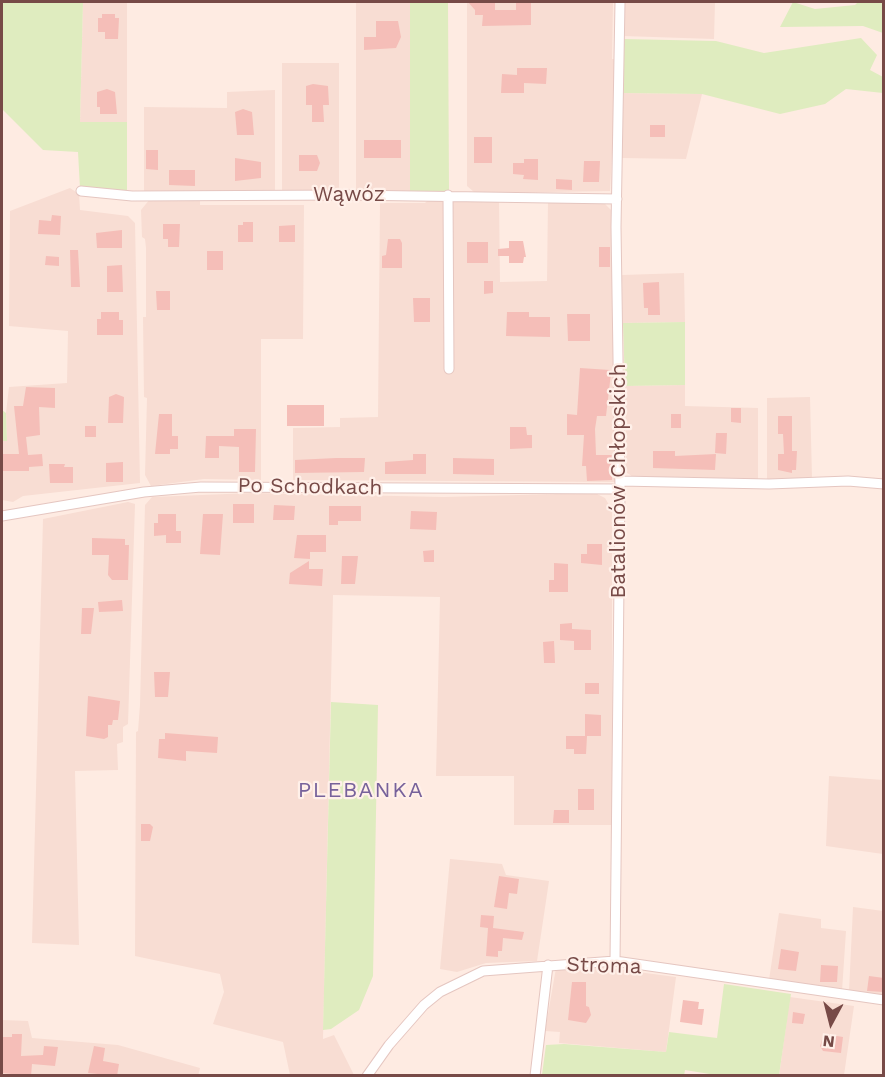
<!DOCTYPE html>
<meta charset="utf-8">
<style>
body{margin:0}
#map{position:relative;width:885px;height:1077px;overflow:hidden;background:#feebe2;font-family:"Work Sans",sans-serif}
canvas{display:block}
.frame{position:absolute;inset:0;border:3px solid #774a47;pointer-events:none}
.north{position:absolute;left:801px;top:993px;width:60px;height:60px;-webkit-text-stroke:4px #fff0e9;paint-order:stroke;rotate:187deg;font-size:16px;font-weight:700;line-height:24px;text-align:center;color:#774a47}
.north::after{content:'';display:block;margin:auto;width:21px;height:27px;background:#774a47;clip-path:polygon(50% 0,100% 100%,50% 72%,0 100%)}
</style>
<div id="map">
<canvas width="885" height="1077"></canvas>
<div class="frame"></div>
<div class="north">N</div>
</div>
<script>
const ctx = document.querySelector('canvas').getContext('2d');
ctx.lineJoin = 'round';
function fillPath(path, color) { ctx.fillStyle = color; ctx.fill(path, 'evenodd'); }
const toPath = rows => new Path2D(rows.map(r => 'M' + r).join(''));
function strokePath(path, color, width, dash) { ctx.strokeStyle = color; ctx.lineWidth = width; ctx.lineCap = dash ? 'butt' : 'round'; ctx.setLineDash(dash || []); ctx.stroke(path); }
function drawText(font, color, halo, rows, align = 'center') {
  ctx.font = font + ' "Work Sans",sans-serif'; ctx.lineWidth = 4.5; ctx.setLineDash([]); ctx.textBaseline = 'middle'; ctx.strokeStyle = halo; ctx.fillStyle = color; for (const [text, x, y, turn = 0] of rows) {
    ctx.save(); ctx.translate(x, y); ctx.rotate((+turn || 0) * Math.PI / 180); ctx.textAlign = isNaN(turn) ? turn : align; if (halo) ctx.strokeText(text, 0, 0); ctx.fillText(text, 0, 0); ctx.restore();
  }
}
fillPath(toPath([
 [83,2,127,2,127,122,80,122],
 [356,2,410,2,410,192,356,192],
 [467,2,613,2,612,59,617,59,610,191,485,193,474,192,467,186],
 [623,2,715,2,714,39,623,36],
 [282,63,339,63,339,191,282,191],
 [275,90,275,191,144,191,144,107,227,108,227,92],
 [622,93,702,94,686,159,622,158],
 [70,188,79,194,80,210,128,216,135,223,140,483,23,496,13,502,2,500,2,441,7,441,6,413,9,387,67,383,68,331,9,326,10,211],
 [150,199,200,199,200,205,304,205,303,339,261,339,261,480,204,479,151,486,145,475,147,398,144,397,143,317,146,317,146,248,145,239,142,237,141,210],
 [429,199,499,199,500,282,547,281,548,200,603,202,611,210,617,482,293,480,293,428,340,427,340,418,378,417,380,203,425,203],
 [684,273,685,322,623,323,622,275],
 [685,385,685,406,758,408,758,480,633,477,626,472,625,386],
 [810,397,812,478,767,480,767,398],
 [252,493,444,497,595,493,605,498,612,510,612,825,514,825,514,776,436,776,440,597,333,595,323,1039,334,1035,354,1075,290,1075,283,1042,213,1024,224,992,220,974,135,956,136,732,138,731,140,705,145,505,152,497],
 [128,502,135,504,128,724,123,727,123,742,117,744,118,770,75,771,79,945,32,943,43,519],
 [829,776,883,780,883,854,826,846],
 [450,859,502,864,506,875,549,881,537,961,486,963,457,972,440,969],
 [853,907,883,911,883,997,849,992],
 [779,913,821,919,821,928,846,931,842,991,769,980],
 [600,967,676,977,666,1052,559,1043,560,1032,545,1031,556,968],
 [790,997,854,1006,844,1075,779,1076],
 [2,1020,28,1021,32,1038,118,1045,200,1068,198,1076,2,1076]
]), '#f8ddd3');
fillPath(toPath([
 [2,2,83,2,80,122,127,122,127,191,80,188,78,152,43,150,2,109],
 [410,2,448,2,449,191,410,192],
 [793,2,815,9,855,5,858,2,883,2,883,33,863,26,780,27],
 [861,38,877,55,870,70,883,77,883,93,846,89,825,104,780,114,702,94,622,93,623,39,716,41,764,53],
 [685,322,685,385,625,386,623,323],
 [2,410,6,413,7,441,2,441],
 [331,702,378,705,373,976,359,1010,331,1029,323,1030],
 [724,984,791,994,779,1075,722,1076,685,1070,684,1076,542,1075,546,1045,564,1044,666,1052,669,1032,717,1038]
]), '#dfecbf');
fillPath(toPath([
 [468,2,495,2,495,10,516,10,516,3,528,2,531,3,531,25,482,26,483,15,475,15,475,10],
 [102,14,115,14,115,18,119,18,118,39,105,39,105,32,98,32,98,18,102,18],
 [376,21,398,21,401,37,396,48,364,50,364,37,376,37],
 [517,68,547,68,546,84,524,83,524,93,501,93,502,74,517,75],
 [313,84,328,86,329,105,323,105,324,122,312,122,312,105,306,105,306,86],
 [107,89,115,92,117,114,100,114,100,107,97,107,97,92],
 [243,109,252,112,254,135,237,135,235,112],
 [650,125,665,125,665,137,650,137],
 [474,137,492,137,492,163,474,163],
 [364,140,401,140,401,158,364,158],
 [146,150,158,150,158,170,146,169],
 [299,155,317,155,320,163,317,171,299,171],
 [235,158,261,162,261,178,235,181],
 [524,159,538,159,538,180,523,179,524,175,513,174,513,163,524,163],
 [584,161,600,161,599,182,583,182],
 [169,170,195,170,195,186,169,185],
 [556,179,572,180,572,190,556,189],
 [52,215,61,216,60,235,38,234,39,220,51,221],
 [243,222,253,222,253,242,238,242,238,225,243,225],
 [163,224,180,224,179,247,168,247,168,239,163,239],
 [295,225,295,242,279,242,279,226],
 [122,230,122,248,97,248,96,233],
 [388,239,400,239,402,243,402,268,382,268,382,256,386,255],
 [509,241,523,241,526,257,524,257,523,263,509,263,509,256,498,256,498,249,509,248],
 [467,242,488,242,488,263,467,263],
 [599,247,610,247,610,267,599,267],
 [70,250,78,250,80,287,71,287],
 [207,251,223,251,223,270,207,270],
 [46,256,59,257,59,266,45,265],
 [122,265,123,292,107,292,107,266],
 [484,281,493,281,493,293,484,294],
 [659,282,660,315,648,315,648,308,644,308,643,283],
 [156,291,170,291,170,310,157,310],
 [413,298,430,298,430,322,414,322],
 [101,312,119,312,119,320,123,320,123,335,97,335,97,319,101,319],
 [507,312,529,312,529,317,550,317,550,337,506,336],
 [567,314,590,314,590,341,568,341],
 [580,368,610,370,611,373,606,416,597,416,595,429,596,455,612,455,612,480,587,481,586,466,582,466,584,435,567,435,567,414,577,415],
 [26,387,55,388,55,408,39,407,40,435,26,437,28,455,42,454,43,466,29,467,29,471,2,471,2,454,19,454,14,406,23,406],
 [116,394,124,397,123,423,108,423,109,397],
 [287,405,324,405,324,426,287,426],
 [731,408,741,408,741,423,731,422],
 [159,414,172,414,172,436,178,436,178,449,170,449,170,454,155,454],
 [671,414,681,414,681,428,671,428],
 [778,416,792,416,792,451,797,451,796,470,792,470,792,473,778,470,778,454,784,454,783,434,778,434],
 [85,426,96,426,96,437,85,437],
 [510,427,526,427,527,435,532,435,532,448,510,449],
 [234,429,256,429,255,472,239,472,239,447,219,446,219,458,205,458,206,436,234,436],
 [716,433,727,433,726,454,715,453],
 [653,451,675,451,675,456,716,454,715,470,653,468],
 [413,454,426,454,426,474,385,474,385,462,413,460],
 [336,458,365,458,364,472,295,473,295,460],
 [453,458,494,459,494,475,453,474],
 [123,462,123,482,106,482,106,463],
 [49,464,65,464,64,467,73,467,73,483,50,483],
 [233,504,254,504,254,523,233,523],
 [274,505,295,506,294,520,273,520],
 [329,506,361,506,361,521,338,521,338,525,329,525],
 [411,511,437,512,436,530,410,529],
 [158,514,176,514,176,531,181,531,181,543,166,543,166,535,154,536,154,523,158,523],
 [203,514,223,514,220,555,200,554],
 [297,535,326,535,326,552,310,552,310,559,294,558],
 [92,538,125,539,125,545,129,545,128,580,112,580,108,575,109,555,92,555],
 [587,544,602,544,602,565,581,563,581,554,587,554],
 [434,550,434,562,424,562,423,551],
 [342,556,358,556,355,584,341,584],
 [309,561,309,569,323,569,322,586,289,584,290,573],
 [554,563,568,564,568,592,549,592,549,580,554,580],
 [122,600,123,611,99,612,98,602],
 [82,608,94,608,91,634,81,634],
 [572,623,572,629,591,630,591,650,574,650,574,641,560,640,560,624],
 [554,641,555,663,544,663,543,642],
 [154,672,170,672,168,697,155,697],
 [585,683,599,683,599,694,585,694],
 [88,696,120,701,118,720,113,720,112,725,108,725,108,737,104,739,86,736],
 [585,714,601,715,601,736,585,736],
 [165,733,218,737,217,753,186,751,186,761,158,758,159,739,165,739],
 [566,736,587,736,586,754,574,754,574,749,566,749],
 [578,789,594,789,594,810,578,810],
 [554,810,569,810,569,823,553,823],
 [141,824,150,824,153,827,150,841,141,841],
 [499,876,519,879,517,894,509,893,507,909,494,907],
 [481,915,494,916,493,928,524,932,522,940,503,938,502,951,498,951,498,957,486,956,488,928,480,927],
 [781,949,799,952,796,971,778,969],
 [821,965,838,966,837,982,820,982],
 [869,976,884,978,884,992,867,991],
 [572,982,586,982,586,1006,589,1007,591,1015,586,1023,568,1020],
 [683,1000,699,1002,698,1009,704,1009,702,1025,680,1022],
 [793,1012,805,1014,803,1024,792,1023],
 [12,1034,22,1034,21,1056,43,1055,44,1046,58,1047,55,1066,32,1064,31,1076,2,1073,2,1037,12,1037],
 [824,1034,843,1037,841,1053,823,1051,820,1046],
 [94,1046,105,1048,103,1061,119,1064,117,1076,88,1073]
]), '#f5beb8');
const street = toPath([
 [81,191,132,196,349,195,617,199],
 [448,195,449,369],
 [620,481,769,484,848,481,884,484],
 [2,516,144,492,201,487,620,489],
 [615,961,620,489,616,227,620,2],
 [367,1076,389,1045,424,1005,440,992,483,971,615,961,884,1000],
 [535,1076,548,965]
]);
strokePath(street, '#e5c6c0', 11);
strokePath(street, '#fff', 9);
drawText('21px', '#774a47', '#fff0e9', [
 ["Wąwóz",349,195],
 ["Batalionów Chłopskich",619,481,-90],
 ["Po Schodkach",310,487,1],
 ["Stroma",604,966,2]
]);
ctx.letterSpacing = '1.5px';
drawText('22px', '#77629b', '#fff0e9', [
 ["PLEBANKA",361,791]
]);
ctx.letterSpacing = '0px';
</script>
